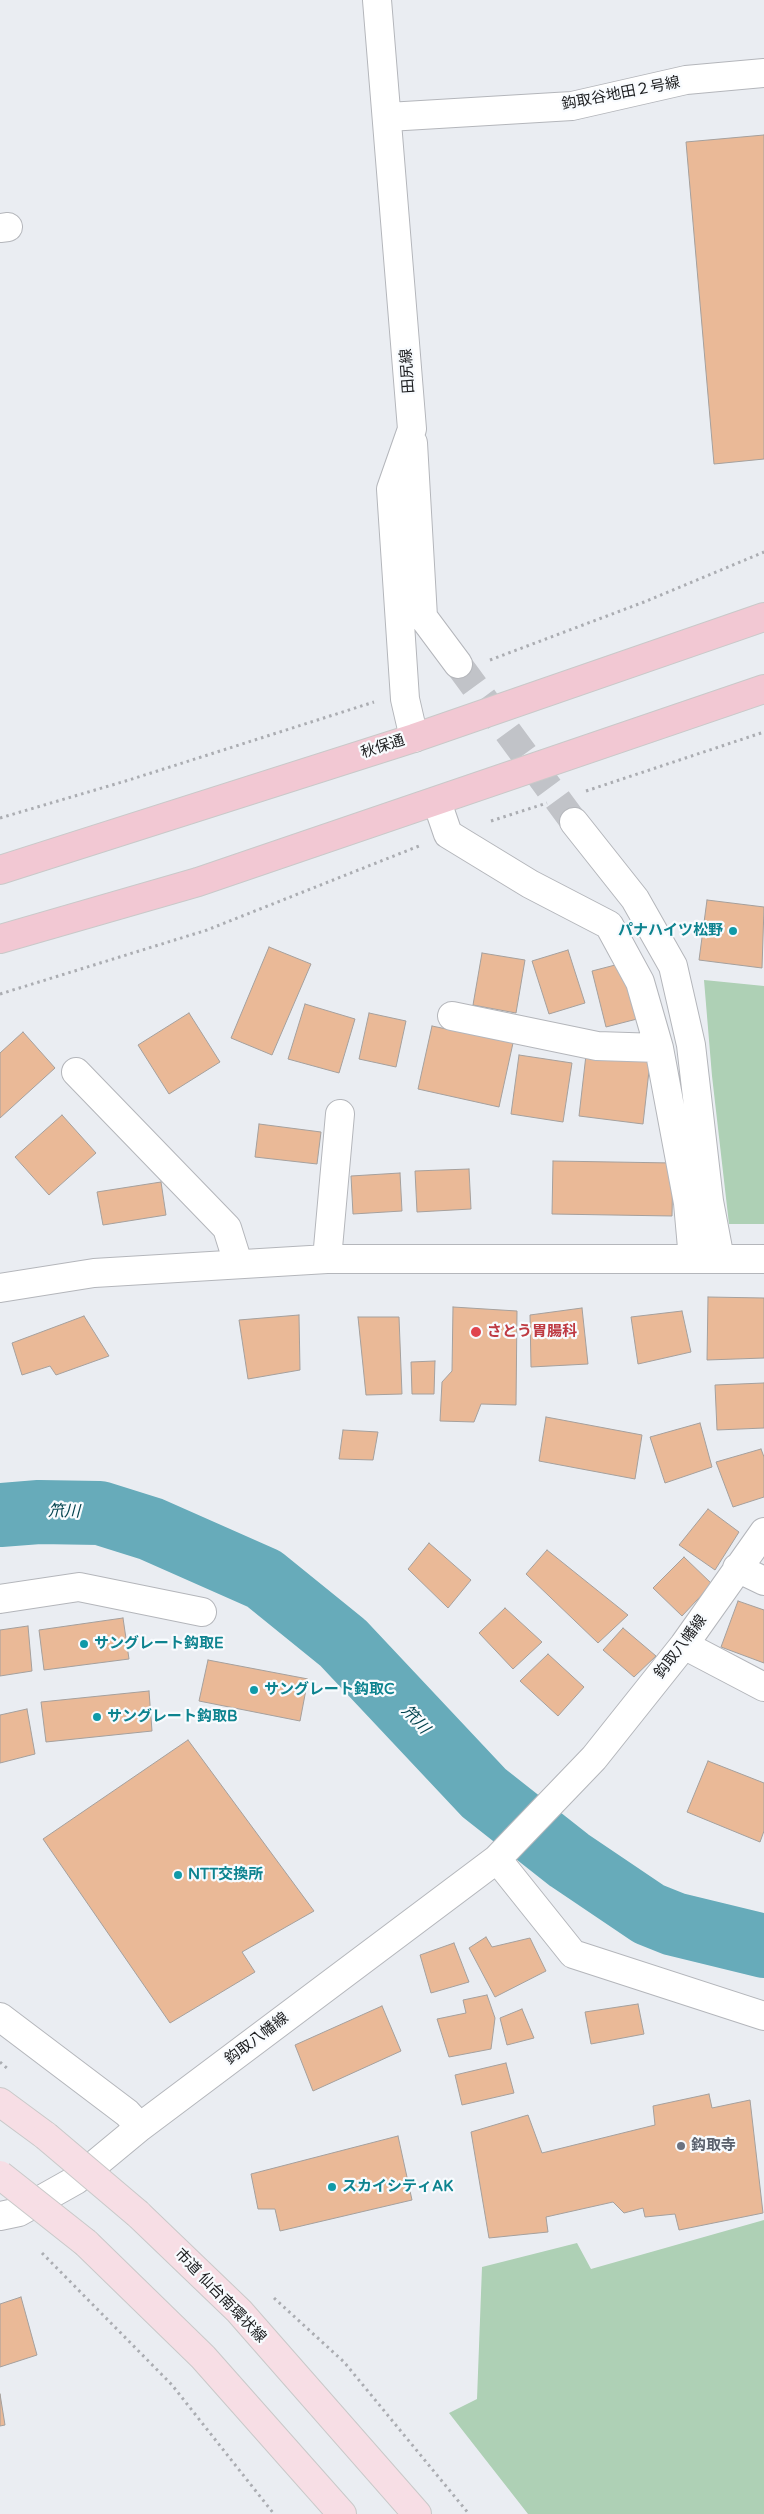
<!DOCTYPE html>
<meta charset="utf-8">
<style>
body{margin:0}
canvas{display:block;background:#eaedf2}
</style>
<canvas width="764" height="2514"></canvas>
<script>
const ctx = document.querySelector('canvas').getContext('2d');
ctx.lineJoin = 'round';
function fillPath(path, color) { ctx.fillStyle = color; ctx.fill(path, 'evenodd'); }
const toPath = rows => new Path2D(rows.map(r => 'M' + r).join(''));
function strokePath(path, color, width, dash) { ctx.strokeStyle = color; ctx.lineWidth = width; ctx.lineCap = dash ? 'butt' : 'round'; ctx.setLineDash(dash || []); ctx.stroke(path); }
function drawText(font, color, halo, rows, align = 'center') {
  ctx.font = font + ' "Varela Round","Noto Sans JP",sans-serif'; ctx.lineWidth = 4.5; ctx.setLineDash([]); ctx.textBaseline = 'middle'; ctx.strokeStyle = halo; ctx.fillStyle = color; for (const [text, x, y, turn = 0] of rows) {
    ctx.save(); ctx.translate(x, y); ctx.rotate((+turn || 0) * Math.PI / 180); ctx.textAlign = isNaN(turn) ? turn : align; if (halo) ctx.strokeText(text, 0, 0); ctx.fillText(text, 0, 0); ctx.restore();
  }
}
fillPath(toPath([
 [704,980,764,986,764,1224,729,1224,712,1076],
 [764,2220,764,2514,528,2514,449,2413,477,2399,482,2267,577,2243,591,2269]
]), '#aed0b5');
strokePath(toPath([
 [0,1515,39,1512,100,1513,151,1529,264,1579,343,1643,484,1793,569,1860,649,1914,674,1924,764,1946]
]), '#67abba', 64);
const building = toPath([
 [764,135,764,459,714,464,686,142,764,135],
 [707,900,764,907,762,968,699,960,707,900],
 [269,947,311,964,272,1055,231,1038,269,947],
 [568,950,585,1003,549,1014,532,961,568,950],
 [482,953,525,960,516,1013,473,1005,482,953],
 [623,963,637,1019,606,1027,592,971,623,963],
 [305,1004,355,1019,339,1073,288,1059,305,1004],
 [189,1013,220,1062,169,1094,138,1045,189,1013],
 [369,1013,406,1021,396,1067,359,1059,369,1013],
 [432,1026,513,1043,499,1107,418,1089,432,1026],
 [23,1032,55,1068,0,1118,0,1053,23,1032],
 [519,1055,572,1063,563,1122,511,1114,519,1055],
 [586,1055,650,1062,643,1124,579,1116,586,1055],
 [62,1115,96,1153,49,1195,15,1157,62,1115],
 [259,1124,321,1132,317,1164,255,1157,259,1124],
 [553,1161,673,1163,672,1216,552,1214,553,1161],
 [469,1169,471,1209,417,1212,415,1171,469,1169],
 [400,1173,402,1211,353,1214,351,1176,400,1173],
 [161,1182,166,1215,103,1225,97,1192,161,1182],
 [708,1297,764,1298,764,1358,707,1360,708,1297],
 [453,1307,517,1311,516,1405,481,1404,474,1422,440,1421,442,1382,452,1371,453,1307],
 [582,1308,588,1364,531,1367,530,1315,582,1308],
 [682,1311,691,1352,638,1364,631,1317,682,1311],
 [299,1315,300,1370,248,1379,239,1320,299,1315],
 [84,1316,109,1356,56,1375,50,1366,22,1375,12,1343,84,1316],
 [358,1317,399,1317,402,1394,366,1395,358,1317],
 [435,1361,434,1394,412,1394,411,1362,435,1361],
 [764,1383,764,1428,717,1430,715,1385,764,1383],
 [546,1417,642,1435,635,1479,539,1461,546,1417],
 [700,1423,712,1467,665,1483,650,1437,700,1423],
 [343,1430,378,1432,373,1460,339,1459,343,1430],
 [761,1449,764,1457,764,1497,733,1507,716,1462,761,1449],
 [708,1509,739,1532,715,1570,679,1545,708,1509],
 [429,1543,471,1580,448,1608,408,1569,429,1543],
 [547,1550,628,1615,598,1643,526,1574,547,1550],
 [684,1557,712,1584,682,1616,653,1588,684,1557],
 [738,1601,764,1610,764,1663,721,1647,738,1601],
 [505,1608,542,1642,513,1669,479,1633,505,1608],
 [123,1618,129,1659,44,1670,39,1630,123,1618],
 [28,1626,32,1671,0,1676,0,1630,28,1626],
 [623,1628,656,1656,634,1677,603,1650,623,1628],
 [548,1654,584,1687,558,1716,520,1681,548,1654],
 [208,1660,308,1679,300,1721,199,1701,208,1660],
 [149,1691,152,1731,46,1742,41,1702,149,1691],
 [27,1709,35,1754,0,1763,0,1715,27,1709],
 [188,1740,314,1911,242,1952,255,1972,170,2023,43,1839,188,1740],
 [708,1761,764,1783,764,1831,760,1842,687,1812,708,1761],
 [486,1937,492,1947,530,1938,546,1971,495,1997,469,1948,486,1937],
 [454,1943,469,1982,431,1993,420,1955,454,1943],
 [487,1995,495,2018,491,2049,449,2057,437,2019,466,2013,463,2000,487,1995],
 [638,2004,644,2034,591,2044,585,2012,638,2004],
 [382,2006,401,2051,313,2091,295,2045,382,2006],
 [522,2009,534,2038,507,2045,500,2018,522,2009],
 [506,2063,514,2093,462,2105,455,2075,506,2063],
 [709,2094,712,2108,750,2100,763,2213,679,2230,675,2214,645,2217,643,2208,624,2213,613,2202,546,2217,548,2232,489,2238,471,2132,528,2115,542,2153,655,2125,653,2106,709,2094],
 [398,2136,412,2200,280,2231,275,2209,258,2209,251,2174,398,2136],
 [21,2297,37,2355,0,2367,0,2304,21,2297],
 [0,2394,5,2425,0,2426,0,2394]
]);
fillPath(building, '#eab997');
strokePath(building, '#a5a09d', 1);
strokePath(toPath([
 [458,664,574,822]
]), '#c1c3c8', 28, [28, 14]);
const minor = toPath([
 [377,0,412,429,391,489,405,699,414,738],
 [388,117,572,106,686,80,764,73],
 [0,228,8,227],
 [413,443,423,617,458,664],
 [437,802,448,834,530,884,609,925,640,982,659,1048,688,1203,693,1259],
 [574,822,635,899,673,966,691,1045,709,1201,720,1259],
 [452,1016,597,1046,659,1048],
 [76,1072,227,1228,238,1263],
 [327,1259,340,1114],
 [0,1288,94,1273,327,1259,764,1259],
 [737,1568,764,1581],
 [0,1599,79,1587,202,1612],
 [684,1645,764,1687],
 [497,1859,573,1954,764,2016],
 [0,2017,127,2113,140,2127],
 [0,2216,19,2212,76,2180,140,2127,497,1859,594,1758,684,1645,764,1532]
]);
const major = toPath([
 [0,2102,46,2136],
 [138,2214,239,2311,417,2514],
 [86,2243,203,2357,342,2514]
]);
const highway = toPath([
 [0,870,414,738,764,617],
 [0,939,198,882,764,689]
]);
strokePath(minor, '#b4b6bb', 30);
strokePath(major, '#c9c9c9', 30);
strokePath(highway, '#c9c9c9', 30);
strokePath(toPath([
 [490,660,644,602,764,552],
 [586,791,764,732],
 [0,818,129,780,374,702],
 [491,821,547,803],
 [0,994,207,930,419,846],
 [0,2062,9,2070],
 [42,2253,172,2385,274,2514],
 [274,2298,344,2362,469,2514]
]), '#abadb2', 3, [2.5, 4]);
strokePath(minor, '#fff', 28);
strokePath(major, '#f7dee5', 28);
strokePath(highway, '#f2c8d3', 28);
const majorBridge = toPath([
 [46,2136,138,2214],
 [0,2175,86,2243]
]);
strokePath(majorBridge, '#c9c9c9', 30, []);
strokePath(majorBridge, '#f7dee5', 28);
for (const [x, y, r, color] of [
 [733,931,5,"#0f9aa8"],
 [476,1332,6,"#e0444e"],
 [84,1644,5,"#0f9aa8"],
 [254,1690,5,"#0f9aa8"],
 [97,1717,5,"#0f9aa8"],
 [178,1875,5,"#0f9aa8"],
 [681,2146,5,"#6b7280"],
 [332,2187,5,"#0f9aa8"]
]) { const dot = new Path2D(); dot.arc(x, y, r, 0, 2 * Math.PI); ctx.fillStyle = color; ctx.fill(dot); strokePath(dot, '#f8fbfe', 2); }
drawText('15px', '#1c1d1f', '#f8fbfe', [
 ["鈎取谷地田２号線",621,94,-11],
 ["田尻線",408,371,-94],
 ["秋保通",383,747,-18],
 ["鈎取八幡線",681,1647,-53],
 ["鈎取八幡線",257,2039,-37],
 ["市道 仙台南環状線",220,2296,46]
]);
drawText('bold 15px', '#0d838f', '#f8fbfe', [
 ["パナハイツ松野",723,931,"right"],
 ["サングレート鈎取E",94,1644],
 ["サングレート鈎取C",264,1690],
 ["サングレート鈎取B",107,1717],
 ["NTT交換所",188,1875],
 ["スカイシティAK",342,2187]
], 'left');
drawText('bold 15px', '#be3a42', '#f8fbfe', [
 ["さとう胃腸科",487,1332]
], 'left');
drawText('bold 15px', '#5b616d', '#f8fbfe', [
 ["鈎取寺",691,2146]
], 'left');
drawText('italic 16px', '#00424d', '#f8fbfe', [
 ["笊川",64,1512,1],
 ["笊川",415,1720,47]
]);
</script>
